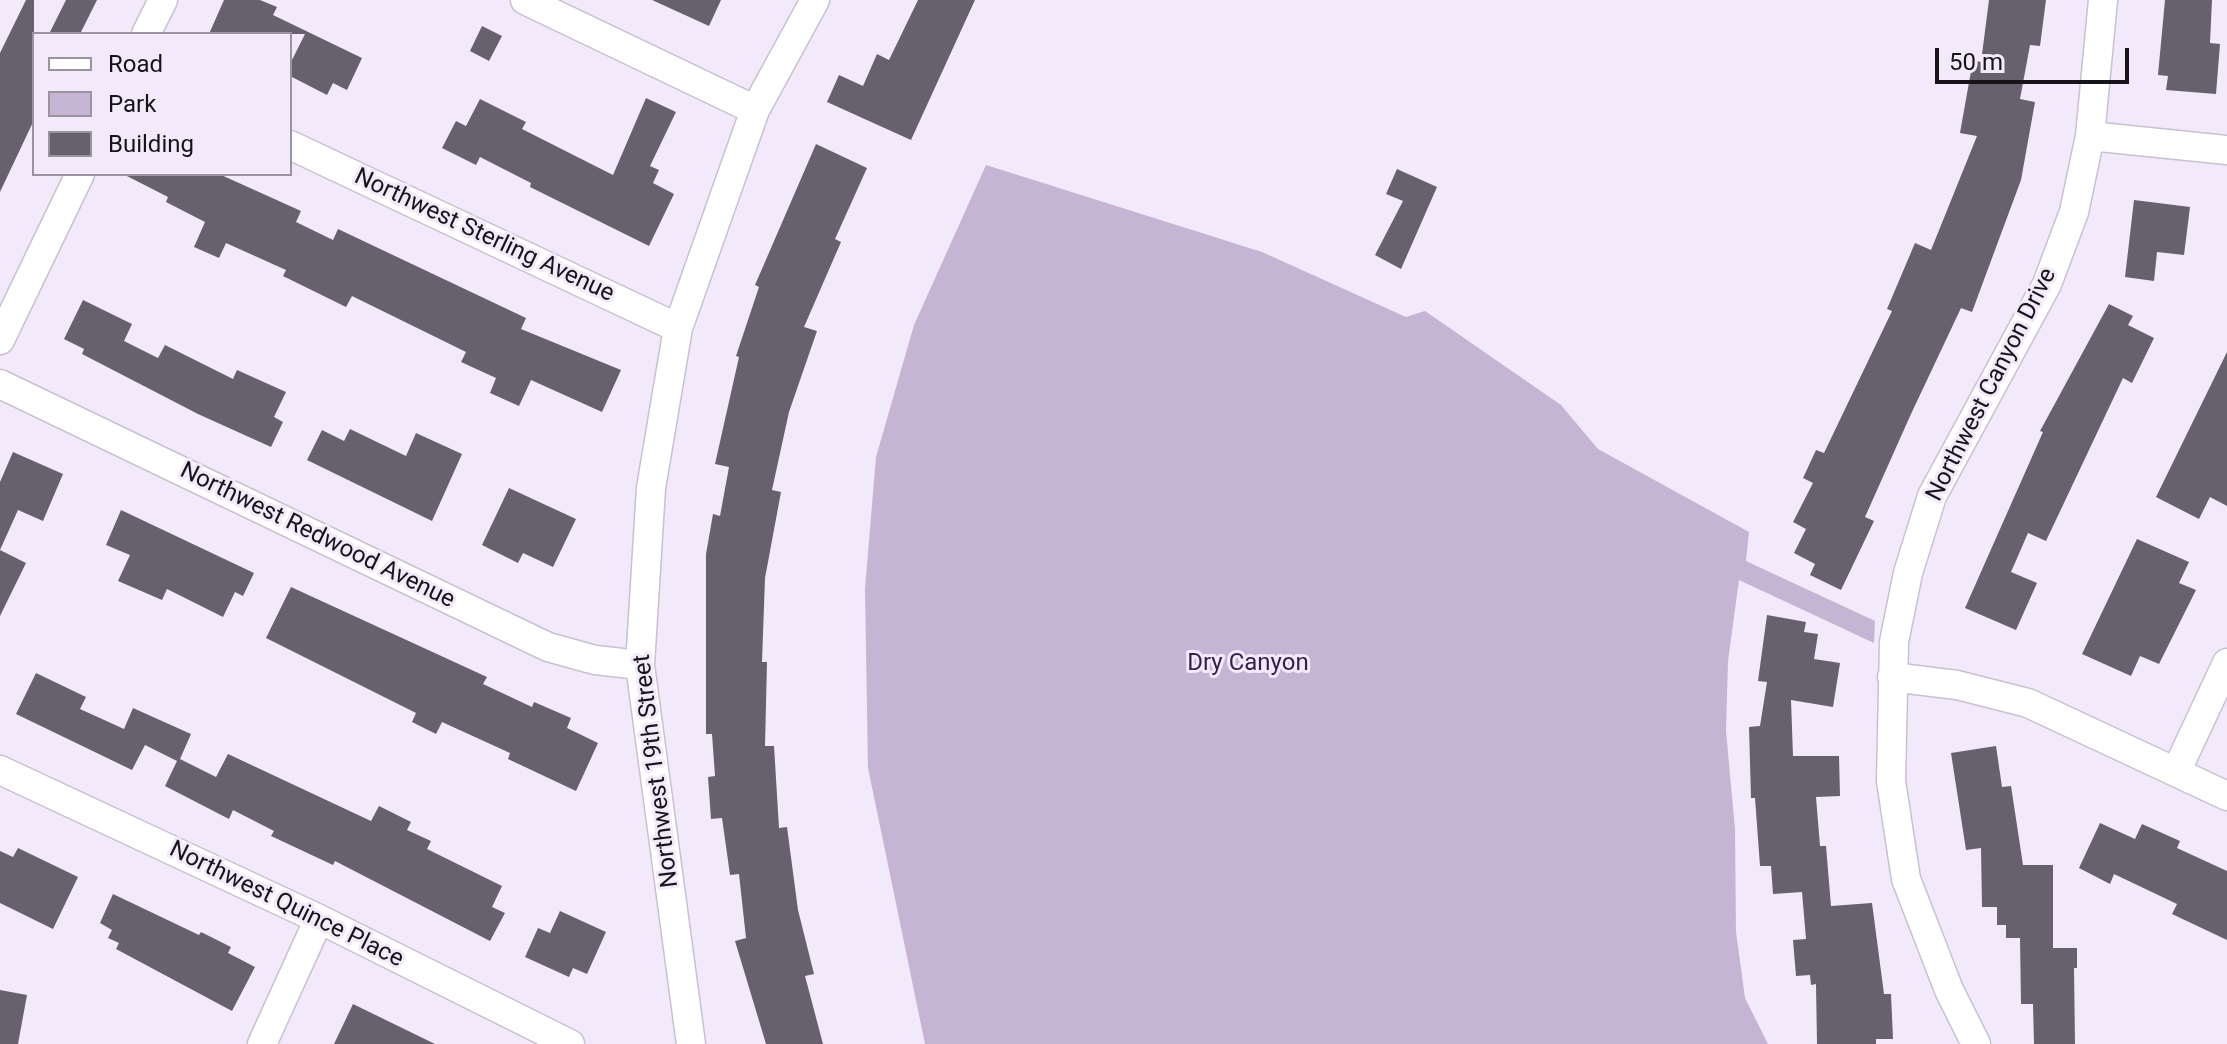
<!DOCTYPE html>
<style>
body{margin:0}
#map{position:relative;width:2227px;height:1044px;overflow:hidden;background:#f2eafa;font-family:Roboto,sans-serif}
canvas{display:block}
.legend{position:absolute;left:32px;top:32px;width:260px;height:144px;box-sizing:border-box;background:#f2eafa;border:2px solid #9a94a0;margin:0;padding:10px 14px;list-style:none;font-size:24px;color:#171419}
.legend li{display:flex;align-items:center;gap:16px;height:40px}
.legend b{width:40px;border:2px solid #9a94a0}
.scale{position:absolute;left:1935px;top:48px;width:194px;height:36px;box-sizing:border-box;border:4px solid #171419;border-top:0;padding-left:10px;font-size:24px;line-height:28px;white-space:nowrap;color:#171419;-webkit-text-stroke:6px #f2eafa;paint-order:stroke}
</style>
<div id="map">
<canvas width="2227" height="1044"></canvas>
<ul class="legend">
<li><b style="height:10px;background:#fff"></b>Road</li>
<li><b style="height:22px;background:#c5b4d4"></b>Park</li>
<li><b style="height:22px;background:#67606d"></b>Building</li>
</ul>
<div class="scale">50 m</div>
</div>
<script>
const ctx = document.querySelector('canvas').getContext('2d');
ctx.lineJoin = 'round';
function fillPath(path, color) { ctx.fillStyle = color; ctx.fill(path, 'evenodd'); }
const toPath = rows => new Path2D(rows.map(r => 'M' + r).join(''));
function strokePath(path, color, width, dash) { ctx.strokeStyle = color; ctx.lineWidth = width; ctx.lineCap = dash ? 'butt' : 'round'; ctx.setLineDash(dash || []); ctx.stroke(path); }
function drawText(font, color, halo, rows, align = 'center') {
  ctx.font = font + ' Roboto,sans-serif'; ctx.lineWidth = 6; ctx.setLineDash([]); ctx.textBaseline = 'middle'; ctx.strokeStyle = halo; ctx.fillStyle = color; for (const [text, x, y, turn = 0] of rows) {
    ctx.save(); ctx.translate(x, y); ctx.rotate((+turn || 0) * Math.PI / 180); ctx.textAlign = isNaN(turn) ? turn : align; if (halo) ctx.strokeText(text, 0, 0); ctx.fillText(text, 0, 0); ctx.restore();
  }
}
fillPath(toPath([
 [986,165,1262,252,1406,317,1425,311,1561,405,1598,449,1749,532,1746,561,1875,621,1874,643,1739,580,1728,661,1726,731,1735,829,1736,932,1745,998,1768,1044,925,1044,868,768,865,589,876,457,914,325]
]), '#c5b4d4');
fillPath(toPath([
 [26,0,34,0,34,120,0,192,0,53],
 [66,0,97,0,80,34,49,34],
 [224,0,260,0,277,7,273,15,362,58,347,90,333,83,327,95,290,76,290,64,305,34,209,34],
 [652,0,721,0,709,26],
 [918,0,975,0,911,140,827,102,839,75,863,86,877,54,889,60],
 [1989,0,2046,0,2040,46,2030,45,2020,99,2035,102,2021,180,1972,312,1961,308,1911,414,1865,517,1874,521,1841,590,1810,575,1815,564,1794,553,1806,529,1793,522,1813,483,1803,478,1816,450,1824,453,1892,311,1887,309,1915,243,1931,250,1977,136,1960,133,1973,60,1981,62],
 [2165,0,2212,0,2210,43,2220,44,2216,94,2166,90,2168,76,2158,75],
 [482,26,502,36,489,61,470,51],
 [646,98,676,112,650,166,659,170,653,183,674,194,649,246,530,187,531,183,480,157,476,165,442,148,456,121,466,126,480,99,526,122,522,129,613,175],
 [816,144,867,168,835,239,841,242,804,327,817,331,789,412,772,490,781,492,765,578,762,662,767,662,765,746,774,746,779,828,787,827,798,910,814,974,805,976,823,1044,766,1044,735,941,746,938,739,874,730,875,722,818,711,819,708,777,715,776,712,734,706,734,706,554,713,514,720,516,729,467,715,464,739,357,736,356,759,287,755,285],
 [1397,169,1437,187,1401,269,1375,255,1403,201,1386,194],
 [123,174,219,174,301,211,296,222,333,240,338,229,526,318,521,329,621,370,602,412,531,380,519,406,490,393,496,378,461,362,466,352,352,296,346,307,283,276,286,270,226,243,219,258,194,247,205,222,166,202,168,197],
 [2134,200,2190,207,2184,255,2157,252,2154,281,2125,277],
 [83,300,132,324,124,341,158,358,165,345,233,379,237,370,286,392,274,417,283,422,271,447,198,414,82,354,84,349,64,339],
 [2109,304,2133,316,2128,325,2154,338,2132,383,2123,378,2046,541,2028,533,2011,572,2037,583,2016,630,1965,608,2043,432,2040,431],
 [2227,352,2227,506,2210,497,2199,519,2156,497],
 [350,429,406,456,416,433,462,454,432,521,307,460,322,430,344,441],
 [13,452,63,474,43,521,18,510,0,550,26,563,0,616,0,482],
 [509,488,576,519,553,567,523,553,518,563,482,545],
 [121,510,254,573,243,596,235,592,223,617,167,589,162,600,118,581,130,555,106,545],
 [2137,539,2189,562,2179,583,2196,590,2159,664,2140,656,2131,676,2082,654],
 [291,587,487,677,483,684,532,707,534,702,571,718,567,728,598,743,576,791,508,759,510,753,442,722,436,734,412,722,416,713,266,638],
 [1767,615,1806,622,1804,632,1818,634,1814,659,1840,663,1833,707,1791,700,1793,756,1839,756,1840,796,1816,797,1820,846,1826,846,1831,906,1872,903,1884,994,1891,994,1893,1039,1876,1039,1876,1044,1817,1044,1816,984,1811,985,1810,975,1796,976,1793,940,1806,939,1802,892,1773,894,1771,866,1760,866,1755,798,1751,798,1749,727,1760,726,1767,682,1758,681],
 [36,673,86,697,80,709,124,729,133,708,191,734,180,759,216,777,228,754,371,821,379,806,411,822,407,830,431,841,427,849,502,886,492,907,505,913,490,941,335,861,333,865,271,836,274,831,233,810,229,819,165,786,177,761,145,745,132,770,16,714],
 [1996,746,2002,787,2011,786,2023,865,2053,865,2053,948,2077,948,2077,968,2074,968,2075,1044,2034,1044,2033,1004,2021,1004,2020,938,2006,938,2006,925,1997,925,1997,907,1982,907,1981,848,1966,850,1951,753],
 [2100,823,2135,839,2142,824,2180,841,2177,848,2227,871,2227,940,2172,914,2177,904,2114,874,2110,884,2079,868],
 [18,848,78,877,53,929,0,903,0,851,13,857],
 [113,894,199,935,201,932,231,947,228,953,255,967,232,1011,116,949,119,943,108,938,112,930,100,923],
 [560,911,606,932,587,974,573,968,569,977,525,957,538,928,550,933],
 [0,990,27,995,18,1044,0,1044],
 [353,1004,435,1044,334,1044]
]), '#67606d');
const minor = toPath([
 [525,0,755,110],
 [146,34,163,0],
 [2090,136,2227,150],
 [290,145,678,328],
 [0,340,80,174],
 [0,384,548,647,595,660,640,665],
 [1892,677,1957,685,2028,703,2227,796],
 [0,770,319,919,570,1044],
 [2176,772,2227,663],
 [262,1044,319,919],
 [691,1044,640,665,651,488,678,328,755,110,815,0],
 [1976,1044,1949,990,1906,879,1891,781,1894,642,1908,573,1932,496,2047,284,2074,212,2090,136,2103,0]
]);
strokePath(minor, '#c8c1d0', 31);
strokePath(minor, '#fff', 28);
drawText('24px', '#171419', '#f2eafa', [
 ["Northwest Sterling Avenue",484,236,25],
 ["Northwest Canyon Drive",1992,385,-63],
 ["Northwest Redwood Avenue",317,536,26],
 ["Northwest 19th Street",657,771,-97],
 ["Northwest Quince Place",286,905,26]
]);
drawText('24px', '#381d4c', '#f2eafa', [
 ["Dry Canyon",1248,664]
]);
</script>
